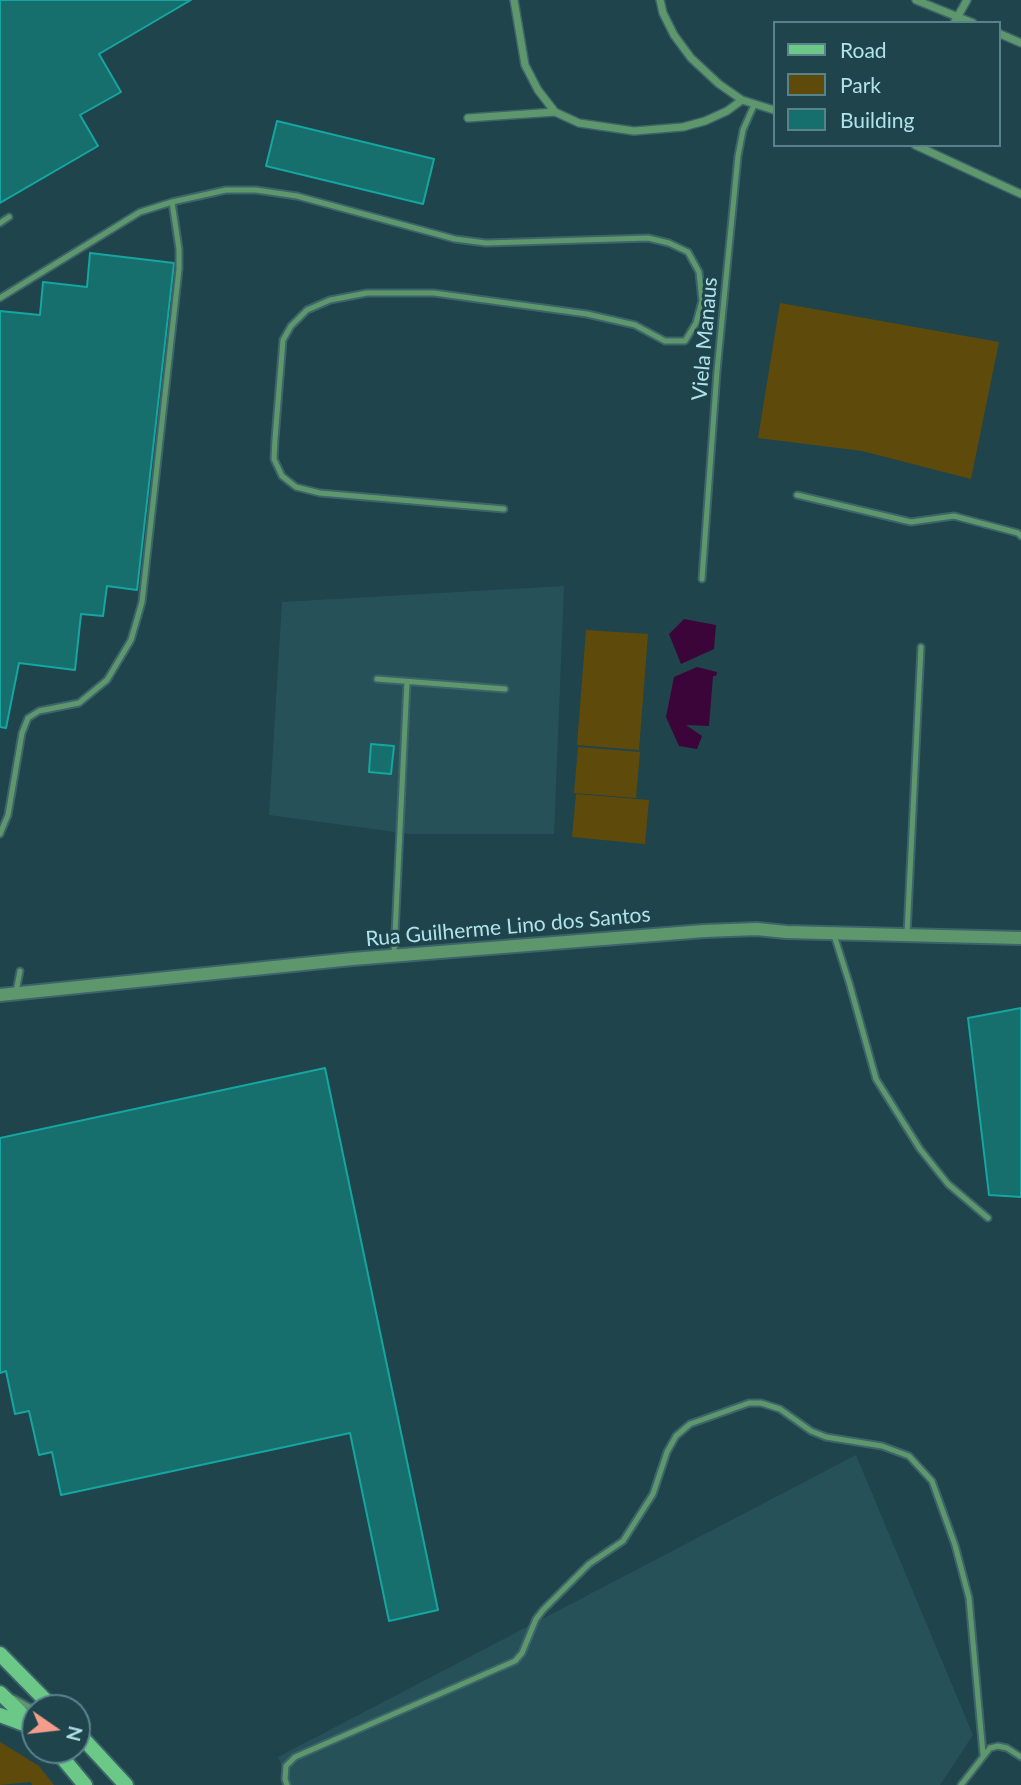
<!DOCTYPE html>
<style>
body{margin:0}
#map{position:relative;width:1021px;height:1785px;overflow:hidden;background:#1f444b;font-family:Lato,sans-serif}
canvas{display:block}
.legend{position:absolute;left:773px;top:21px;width:228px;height:126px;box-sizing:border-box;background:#1f444b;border:2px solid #59838b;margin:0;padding:9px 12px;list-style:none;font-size:21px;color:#afe2ec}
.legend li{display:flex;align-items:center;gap:14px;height:35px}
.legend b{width:35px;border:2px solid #59838b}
.north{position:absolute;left:21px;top:1694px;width:70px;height:70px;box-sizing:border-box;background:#1f444b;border:2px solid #59838b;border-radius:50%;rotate:104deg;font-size:19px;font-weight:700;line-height:28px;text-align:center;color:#afe2ec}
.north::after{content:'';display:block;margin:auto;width:24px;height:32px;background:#f49d8d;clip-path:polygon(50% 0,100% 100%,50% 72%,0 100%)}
</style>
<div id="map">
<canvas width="1021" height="1785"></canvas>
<ul class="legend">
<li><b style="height:9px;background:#6cc886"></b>Road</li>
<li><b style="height:19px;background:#5e4b0b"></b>Park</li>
<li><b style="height:19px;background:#166f6c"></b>Building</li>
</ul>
<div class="north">N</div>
</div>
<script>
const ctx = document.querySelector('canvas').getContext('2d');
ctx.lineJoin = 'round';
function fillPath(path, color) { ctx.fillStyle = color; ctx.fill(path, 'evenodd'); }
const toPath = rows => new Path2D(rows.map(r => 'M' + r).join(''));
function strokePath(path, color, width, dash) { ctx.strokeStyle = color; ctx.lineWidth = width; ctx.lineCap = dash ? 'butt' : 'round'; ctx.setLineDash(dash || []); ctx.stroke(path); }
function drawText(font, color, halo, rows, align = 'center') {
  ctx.font = font + ' Lato,sans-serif'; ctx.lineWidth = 6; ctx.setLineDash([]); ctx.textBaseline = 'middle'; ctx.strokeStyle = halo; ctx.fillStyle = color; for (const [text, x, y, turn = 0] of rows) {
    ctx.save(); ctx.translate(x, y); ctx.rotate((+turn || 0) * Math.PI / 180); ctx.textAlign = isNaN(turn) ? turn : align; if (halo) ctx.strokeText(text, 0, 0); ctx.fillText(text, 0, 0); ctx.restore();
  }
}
fillPath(toPath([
 [564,586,554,834,410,834,269,815,282,602],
 [856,1455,973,1735,940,1785,289,1785,278,1757]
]), '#275158');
fillPath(toPath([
 [780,303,999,342,971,479,862,451,758,438],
 [586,630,648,634,639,750,577,745],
 [578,747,640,752,636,798,574,793],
 [576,794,649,800,645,844,572,837],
 [0,1742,39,1766,54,1785,32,1785,31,1782,0,1785]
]), '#5e4b0b');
fillPath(toPath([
 [684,619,716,625,714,649,681,664,669,634],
 [697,667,717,672,716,676,713,676,709,726,686,725,702,736,697,749,679,746,666,717,674,677]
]), '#3c0539');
const building = toPath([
 [0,0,191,0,99,54,121,92,80,115,98,146,0,203,0,0],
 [277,121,434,159,423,204,266,166,277,121],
 [90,253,174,263,137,590,107,586,103,616,81,614,75,670,19,663,6,728,0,727,0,311,40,315,43,282,87,287,90,253],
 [371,744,394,746,391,774,369,772,371,744],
 [1021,1008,1021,1197,989,1195,968,1018,1021,1008],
 [325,1068,438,1610,389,1621,350,1433,61,1495,52,1452,39,1455,29,1411,15,1414,6,1371,0,1373,0,1138,325,1068]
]);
fillPath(building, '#166f6c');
strokePath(building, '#15a6a1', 2);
const service = toPath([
 [0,223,9,217],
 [0,298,140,212,172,202,226,190,256,190,297,196,455,239,486,243,648,238,669,243,688,252,699,272,702,301,696,323,685,341,665,341,635,325,587,314,434,293,367,293,330,300,307,310,291,326,283,340,275,439,274,459,282,476,296,487,320,493,504,509],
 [797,495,911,522,954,516,1018,533,1021,536],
 [702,579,717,371,738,156,743,130,754,105],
 [377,679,505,689],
 [0,834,8,815,22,733,28,718,39,711,79,703,107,680,131,640,142,602,179,269,179,249,172,202],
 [907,934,921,647],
 [834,935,849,982,876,1079,920,1149,948,1184,988,1218],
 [394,955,407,682],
 [16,992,20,971],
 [13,1698,35,1710],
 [287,1785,285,1779,286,1766,295,1757,515,1661,522,1653,536,1619,543,1610,589,1564,623,1541,653,1494,667,1452,676,1436,690,1424,749,1403,761,1403,780,1409,811,1431,826,1437,882,1446,909,1456,932,1481,955,1545,969,1598,983,1754],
 [961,1785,990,1748,998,1746,1007,1748,1021,1757]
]);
const minor = toPath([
 [514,0,525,65,538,90,555,112],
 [660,0,663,13,674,35,691,58,719,84,742,100],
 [916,0,973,23],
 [954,23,967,0],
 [998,33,1021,43],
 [468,118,555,112,579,123,634,131,683,127,705,121,727,111,742,100,774,110],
 [915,145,1021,194]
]);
const tertiary = toPath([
 [0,995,352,959,704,931,757,929,786,932,1021,938]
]);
const secondary = toPath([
 [0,1654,53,1708],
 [0,1693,35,1727],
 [0,1715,32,1727],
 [77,1732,126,1785],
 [56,1750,85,1785]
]);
strokePath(service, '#3c646b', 9);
strokePath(minor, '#3c646b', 10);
strokePath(tertiary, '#3c646b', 16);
strokePath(secondary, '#3c646b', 18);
strokePath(service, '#5f976d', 5);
strokePath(minor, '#5f976d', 7);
strokePath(tertiary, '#5f976d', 12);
strokePath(secondary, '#6cc886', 14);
drawText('21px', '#afe2ec', '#1f444b', [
 ["Viela Manaus",705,339,-85],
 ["Rua Guilherme Lino dos Santos",508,927,-5]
]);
</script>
